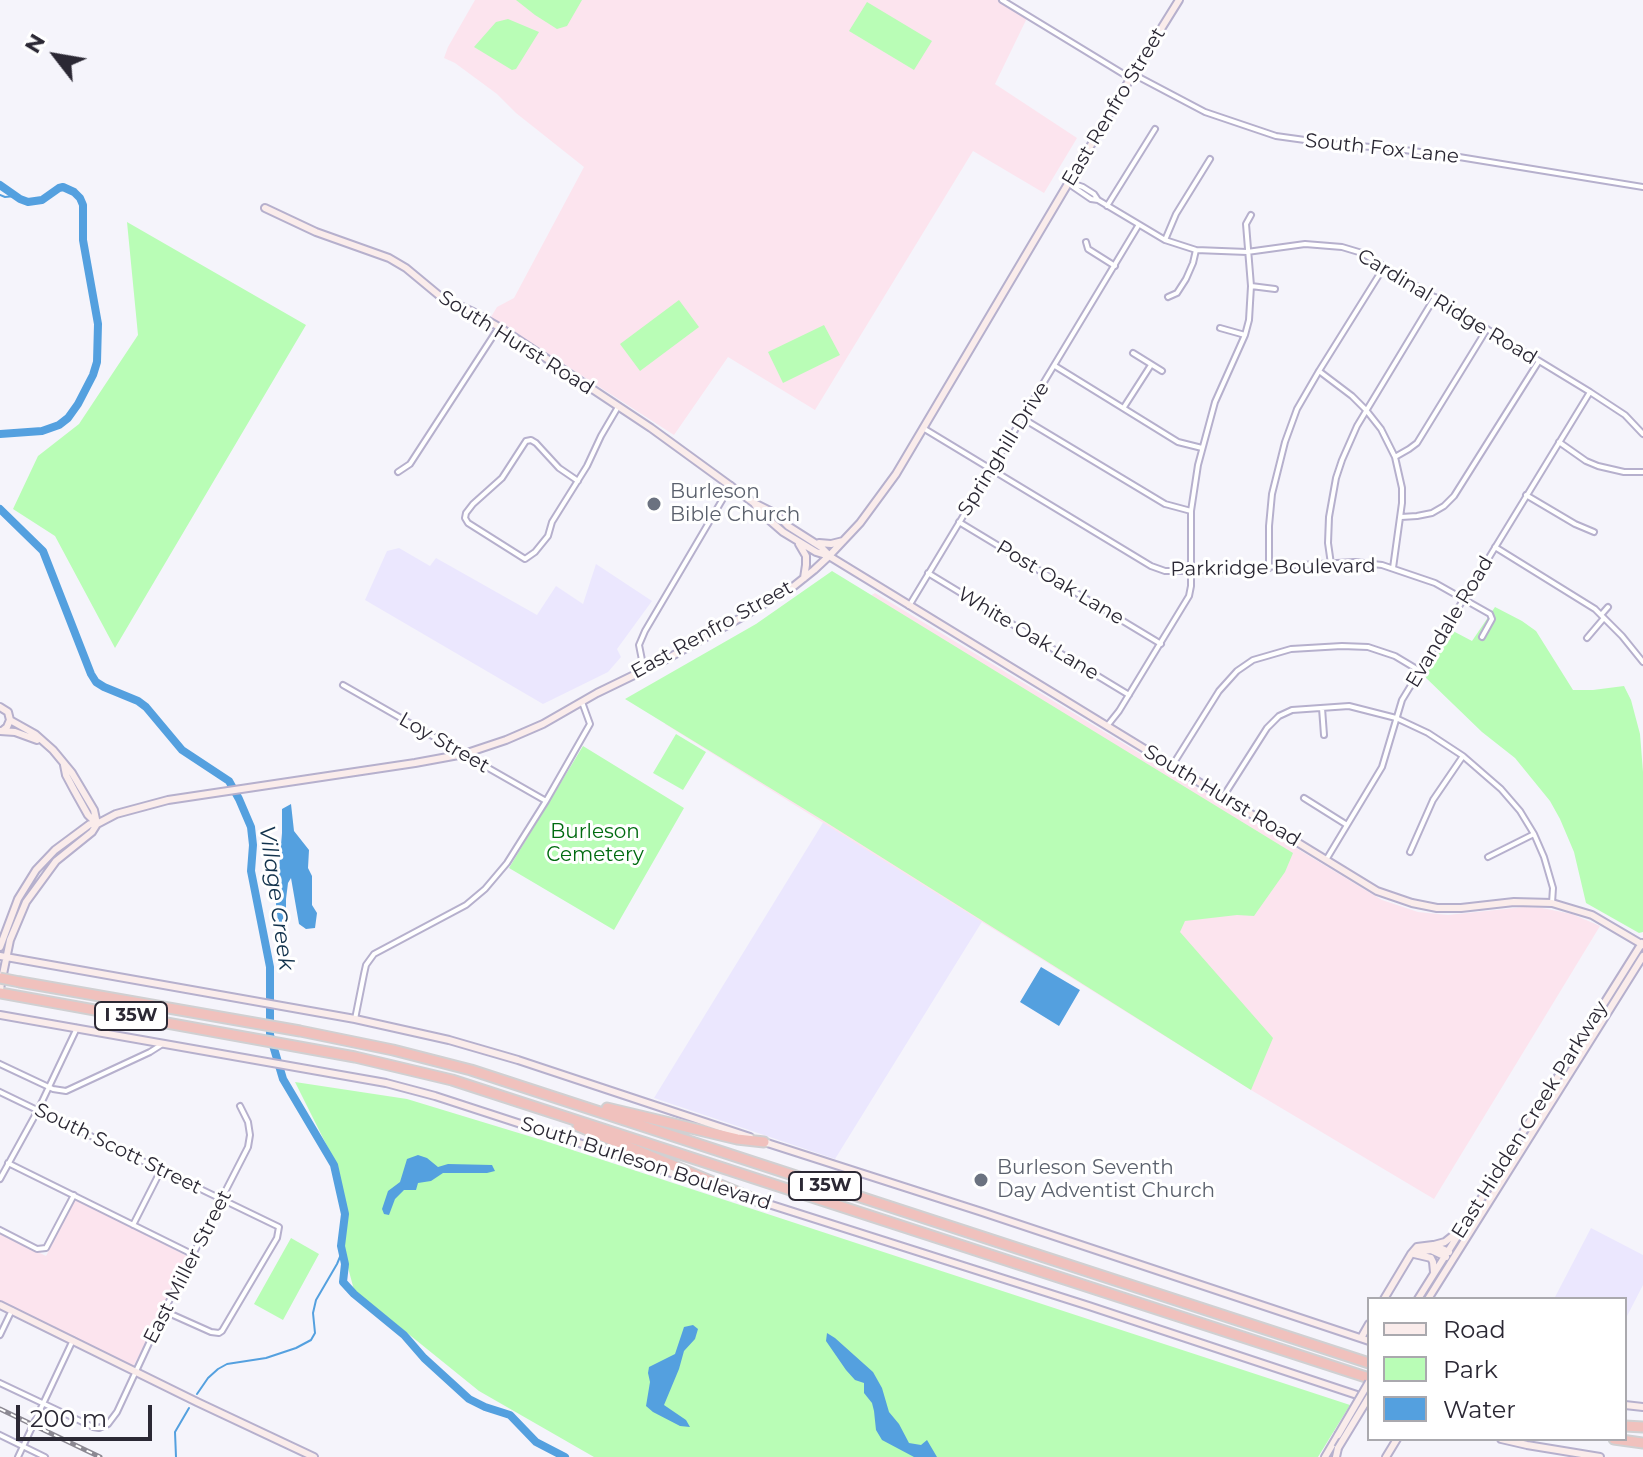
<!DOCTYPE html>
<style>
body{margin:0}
#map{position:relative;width:1643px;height:1457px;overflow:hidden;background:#f5f4fb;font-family:Montserrat,sans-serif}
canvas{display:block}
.legend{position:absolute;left:1367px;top:1297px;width:260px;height:144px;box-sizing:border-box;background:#fff;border:2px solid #aaa9ae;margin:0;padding:10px 14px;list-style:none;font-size:24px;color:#2b2834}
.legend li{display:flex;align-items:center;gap:16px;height:40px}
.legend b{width:40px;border:2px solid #aaa9ae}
.north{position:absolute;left:16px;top:16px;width:80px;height:80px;-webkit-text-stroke:6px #fff;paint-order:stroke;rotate:301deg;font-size:22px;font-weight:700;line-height:32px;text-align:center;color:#2b2834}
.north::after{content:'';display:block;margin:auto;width:28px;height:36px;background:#2b2834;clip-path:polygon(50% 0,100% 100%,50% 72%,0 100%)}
.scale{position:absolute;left:16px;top:1405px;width:136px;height:36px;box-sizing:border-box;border:4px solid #2b2834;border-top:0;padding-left:10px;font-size:24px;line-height:28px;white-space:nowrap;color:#2b2834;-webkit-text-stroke:6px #fff;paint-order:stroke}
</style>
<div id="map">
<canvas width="1643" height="1457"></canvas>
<ul class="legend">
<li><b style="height:10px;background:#faeceb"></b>Road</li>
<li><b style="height:22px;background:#b9fdb6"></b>Park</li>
<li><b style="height:22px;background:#54a0df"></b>Water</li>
</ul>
<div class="north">N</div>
<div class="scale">200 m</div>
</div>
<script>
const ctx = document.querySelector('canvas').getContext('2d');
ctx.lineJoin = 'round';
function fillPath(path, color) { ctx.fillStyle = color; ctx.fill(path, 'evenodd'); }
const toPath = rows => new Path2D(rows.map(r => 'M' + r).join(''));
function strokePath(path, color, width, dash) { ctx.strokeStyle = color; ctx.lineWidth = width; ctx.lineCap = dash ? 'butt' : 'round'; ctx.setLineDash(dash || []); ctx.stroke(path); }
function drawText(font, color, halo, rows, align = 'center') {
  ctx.font = font + ' Montserrat,sans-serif'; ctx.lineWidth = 6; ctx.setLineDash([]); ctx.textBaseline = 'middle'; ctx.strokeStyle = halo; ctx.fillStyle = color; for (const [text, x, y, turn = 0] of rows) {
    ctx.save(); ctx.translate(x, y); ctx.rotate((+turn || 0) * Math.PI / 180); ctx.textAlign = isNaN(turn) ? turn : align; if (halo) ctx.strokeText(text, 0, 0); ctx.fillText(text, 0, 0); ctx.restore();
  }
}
fillPath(toPath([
 [399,548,430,566,436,558,537,615,556,586,583,604,596,564,652,601,617,649,621,657,608,672,543,704,365,600,387,551],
 [824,821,983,920,835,1159,654,1098],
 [1591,1228,1643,1255,1643,1285,1625,1320,1625,1299,1554,1299]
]), '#ebe7fe');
fillPath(toPath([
 [475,0,1001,0,1028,16,995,84,1077,138,1044,193,973,151,815,410,728,357,674,435,491,317,497,307,514,298,584,167,516,113,497,94,455,63,444,58,448,47],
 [875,593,1382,900,1418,912,1448,915,1524,907,1542,908,1572,914,1600,926,1434,1199,1251,1090,665,724],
 [75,1199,189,1257,133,1367,0,1303,0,1233,46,1256]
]), '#fce4ee');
fillPath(toPath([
 [516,0,582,0,567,26,557,29,535,15],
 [867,2,932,41,914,70,849,31],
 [508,19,539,32,516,69,512,70,474,47,496,22],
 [127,222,306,325,115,648,55,536,13,509,38,456,79,424,138,335],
 [679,300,699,327,640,371,620,344],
 [824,325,840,355,783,383,768,352],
 [832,571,1293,853,1285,872,1254,916,1237,915,1185,921,1180,932,1273,1038,1251,1090,824,821,625,699,756,624],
 [1495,607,1522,621,1536,631,1573,690,1593,690,1624,686,1631,700,1640,734,1643,772,1643,932,1639,933,1586,903,1574,852,1560,819,1550,801,1515,758,1482,732,1424,676,1453,631,1472,641],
 [676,734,706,752,683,790,653,773],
 [583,746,684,808,614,930,509,868],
 [295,1082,407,1099,545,1141,1350,1405,1318,1457,594,1457,479,1391,354,1290,342,1245,347,1216,337,1166],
 [291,1238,319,1254,283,1320,254,1304]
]), '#b9fdb6');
fillPath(toPath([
 [291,804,294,831,309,850,308,868,312,876,312,905,317,913,315,928,306,929,299,924,291,878,288,883,286,899,286,925,280,928,278,921,276,905,282,833,282,809],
 [1041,967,1080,990,1059,1026,1020,1002],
 [418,1155,427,1158,438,1167,448,1164,492,1165,495,1171,487,1173,443,1173,431,1181,418,1183,416,1190,404,1190,395,1199,389,1215,384,1214,382,1209,388,1191,400,1182,407,1159],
 [693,1325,698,1329,695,1339,684,1351,679,1369,664,1405,686,1420,690,1427,680,1426,653,1412,646,1406,650,1382,648,1373,649,1367,675,1354,684,1327],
 [827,1333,835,1338,873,1372,882,1388,889,1412,899,1424,909,1443,921,1445,927,1440,937,1457,914,1457,882,1440,876,1430,874,1411,872,1403,864,1393,864,1383,855,1380,846,1370,826,1341]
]), '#54a0df');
strokePath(toPath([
 [0,195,5,197,15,196],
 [197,1394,208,1378,218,1369,227,1364,266,1358,296,1348,311,1340,315,1333,313,1313,316,1300,337,1264,342,1252],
 [176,1457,175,1432,189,1408]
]), '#54a0df', 2);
strokePath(toPath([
 [0,185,20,199,28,202,42,200,59,188,63,187,74,192,80,198,83,205,83,240,98,324,97,362,93,375,78,404,68,418,59,425,42,431,0,434],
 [0,509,43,551,91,674,96,682,104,687,138,701,146,707,182,750,229,781,239,799,251,827,253,845,251,871,270,967,270,1035,283,1079,334,1165,345,1214,341,1246,345,1264,343,1282,354,1294,404,1335,424,1358,469,1399,485,1407,510,1415,536,1442,565,1457]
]), '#54a0df', 8);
const street = toPath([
 [1002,0,1130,78],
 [1133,74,1205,112,1276,136,1341,145,1388,148,1453,156,1643,187],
 [1068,182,1083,187,1094,194,1098,200,1165,240,1196,250,1247,252,1305,244,1342,247,1362,253,1590,392,1625,415,1643,434],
 [1072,186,1091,199,1098,200],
 [1107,206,1155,129],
 [1165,240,1176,214,1210,159],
 [1086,242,1088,249,1115,266],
 [1251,286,1275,289],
 [1168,297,1177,293,1186,279,1193,263,1196,250],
 [1220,328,1245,335],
 [1133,353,1162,371],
 [1055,366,1178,442,1202,448],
 [1319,371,1352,396,1366,410,1381,429,1395,457,1402,488,1402,503,1393,568],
 [1124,407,1151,365],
 [1022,418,1165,504,1191,511],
 [923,428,1151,566,1165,571,1191,571,1355,562,1382,565,1435,583,1490,614,1492,619,1482,637],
 [1559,442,1586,461,1598,466,1624,472,1643,472],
 [1395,457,1409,449,1417,443,1487,329],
 [398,472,410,464,499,327],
 [578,481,559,468,536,443,531,440,526,441,502,478,473,504,466,513,465,518,468,523,525,559,535,552,548,536,552,522,587,466,601,436,618,407],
 [1526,495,1575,524,1594,532],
 [1401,517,1417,516,1432,513,1444,506,1454,496,1539,361],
 [959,522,1161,644],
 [1495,547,1595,609,1622,636,1643,662],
 [1331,564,1328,543,1329,517,1336,478,1342,460,1357,426,1435,297],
 [1269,568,1269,526,1272,494,1285,442,1297,409,1319,371,1384,267],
 [928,573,1129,695],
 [909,606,1138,226],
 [1601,615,1608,607],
 [1587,638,1604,618],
 [644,670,639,645,645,631,731,485],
 [343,685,546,801],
 [1322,708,1324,735],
 [1107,726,1119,711,1189,596,1191,586,1191,511,1198,465,1215,402,1245,335,1249,320,1251,286,1246,224,1251,215],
 [1172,766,1219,691,1237,671,1253,660,1291,649,1342,646,1368,647,1395,656,1420,671],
 [1223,797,1267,728,1279,716,1292,710,1349,706,1396,718,1428,733,1463,756,1501,789,1520,811,1534,834,1544,857,1553,888,1552,903],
 [1304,798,1347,825],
 [1410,852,1433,800,1463,756],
 [1488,857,1534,834],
 [1326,860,1382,767,1402,700,1590,392],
 [355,1019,364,974,366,965,374,954,466,905,485,889,507,863,546,801,590,724,582,702],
 [0,1064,53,1089,66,1091,150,1052,161,1045],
 [0,1092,279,1227,277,1238,222,1331,219,1333,211,1332,164,1311],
 [8,1163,194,1255],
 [0,1179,38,1110,77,1028],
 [133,1225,161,1170],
 [0,1230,37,1249,46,1248,74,1195],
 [0,1335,12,1310],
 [0,1383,93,1427,99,1428,108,1424,117,1412,164,1311,248,1147,250,1135,248,1122,240,1106],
 [0,1435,45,1457],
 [18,1457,73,1340]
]);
const secondary = toPath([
 [265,208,316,232,389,258,406,268,441,297,473,312,499,327,651,428,754,503,776,514,788,526,821,547,827,553],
 [754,503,760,512,783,532,816,552,829,556,1377,891,1412,903,1437,908,1461,908,1514,902,1552,903,1592,915,1643,945],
 [819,543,831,544,843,541],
 [799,544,806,556,806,565,804,578],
 [0,707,8,712,10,720,7,727,2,731],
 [10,720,35,734,53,750,72,773,94,810,97,824],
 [0,731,15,732,37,740],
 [64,765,66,775,74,790,88,815,97,824],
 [0,947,18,899,36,870,55,850,90,824,97,824,116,814,168,800,415,763,464,754,506,740,543,724,597,693,663,661,742,617,794,586,814,570,829,556,860,523,896,474,1133,74,1179,0],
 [0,956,355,1019,449,1040,518,1060,750,1137],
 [0,989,10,940,26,902,56,861,92,832,97,824],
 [0,1015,386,1083,435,1096,714,1187],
 [761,1141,982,1212,1369,1341],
 [759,1201,1089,1306,1369,1399],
 [1434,1245,1445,1242,1455,1234],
 [1416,1252,1431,1250,1446,1257],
 [1414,1254,1431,1258,1433,1262,1434,1272],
 [1384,1299,1411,1254,1417,1247,1433,1245,1449,1252],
 [1418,1299,1642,943],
 [1428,1299,1643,956],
 [0,1305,197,1402,314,1457],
 [1361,1338,1369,1324],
 [1625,1405,1643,1407],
 [1501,1439,1527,1445,1600,1457],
 [1325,1457,1338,1435],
 [1336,1457,1338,1448],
 [1386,1457,1397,1439]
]);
const highway = toPath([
 [20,982,300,1031,393,1050,471,1070,1369,1363],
 [0,993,355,1057,452,1080,1369,1378],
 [607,1108,737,1139,764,1142],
 [578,1126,761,1202],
 [1625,1426,1643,1427],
 [1614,1439,1643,1443]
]);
strokePath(street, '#b6b0cd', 8);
strokePath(secondary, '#b6b0cd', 10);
strokePath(highway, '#d0d0d2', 13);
strokePath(street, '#fff', 4);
strokePath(secondary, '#faeceb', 6);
strokePath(highway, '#f0c1bd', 9);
const rail = toPath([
 [0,1409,100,1457]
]);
strokePath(rail, '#8b8892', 5);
strokePath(rail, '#fff', 2, [6]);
const secondaryBridge = toPath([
 [1338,1435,1369,1382],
 [1338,1448,1369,1397]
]);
const highwayBridge = toPath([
 [0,978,20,982]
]);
strokePath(secondaryBridge, '#b6b0cd', 10, []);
strokePath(highwayBridge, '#d0d0d2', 13, []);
strokePath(secondaryBridge, '#faeceb', 6);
strokePath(highwayBridge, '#f0c1bd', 9);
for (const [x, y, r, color] of [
 [654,504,8,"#6b7280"],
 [981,1180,8,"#6b7280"]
]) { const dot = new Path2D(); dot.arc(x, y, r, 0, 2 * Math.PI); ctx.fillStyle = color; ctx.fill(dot); strokePath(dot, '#fff', 3); }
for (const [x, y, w] of [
 [131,1016,72],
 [825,1186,72]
]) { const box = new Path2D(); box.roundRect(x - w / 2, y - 14, w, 28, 6); ctx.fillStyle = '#fff'; ctx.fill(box); strokePath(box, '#2b2834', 2); }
drawText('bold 18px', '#2b2834', null, [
 ["I 35W",131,1016],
 ["I 35W",825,1186]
]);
drawText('20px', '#2b2834', '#fff', [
 ["East Renfro Street",1114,107,-59],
 ["South Fox Lane",1382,149,6],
 ["Cardinal Ridge Road",1447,307,31],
 ["South Hurst Road",516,343,32],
 ["Springhill Drive",1004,449,-58],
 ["Parkridge Boulevard",1273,568,-1],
 ["Post Oak Lane",1060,583,31],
 ["Evandale Road",1450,622,-59],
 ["East Renfro Street",712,630,-29],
 ["White Oak Lane",1028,634,31],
 ["Loy Street",444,743,30],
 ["South Hurst Road",1222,796,31],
 ["East Hidden Creek Parkway",1530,1120,-58],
 ["South Scott Street",118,1149,26],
 ["South Burleson Boulevard",646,1164,18],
 ["East Miller Street",188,1267,-63]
]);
drawText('20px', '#5b616d', '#fff', [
 ["Burleson",670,492],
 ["Bible Church",670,515],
 ["Burleson Seventh",997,1168],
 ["Day Adventist Church",997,1191]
], 'left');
drawText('20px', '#006b10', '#fff', [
 ["Burleson",595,832],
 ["Cemetery",595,855]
]);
drawText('italic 22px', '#12324c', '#fff', [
 ["Village Creek",276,898,82]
]);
</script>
